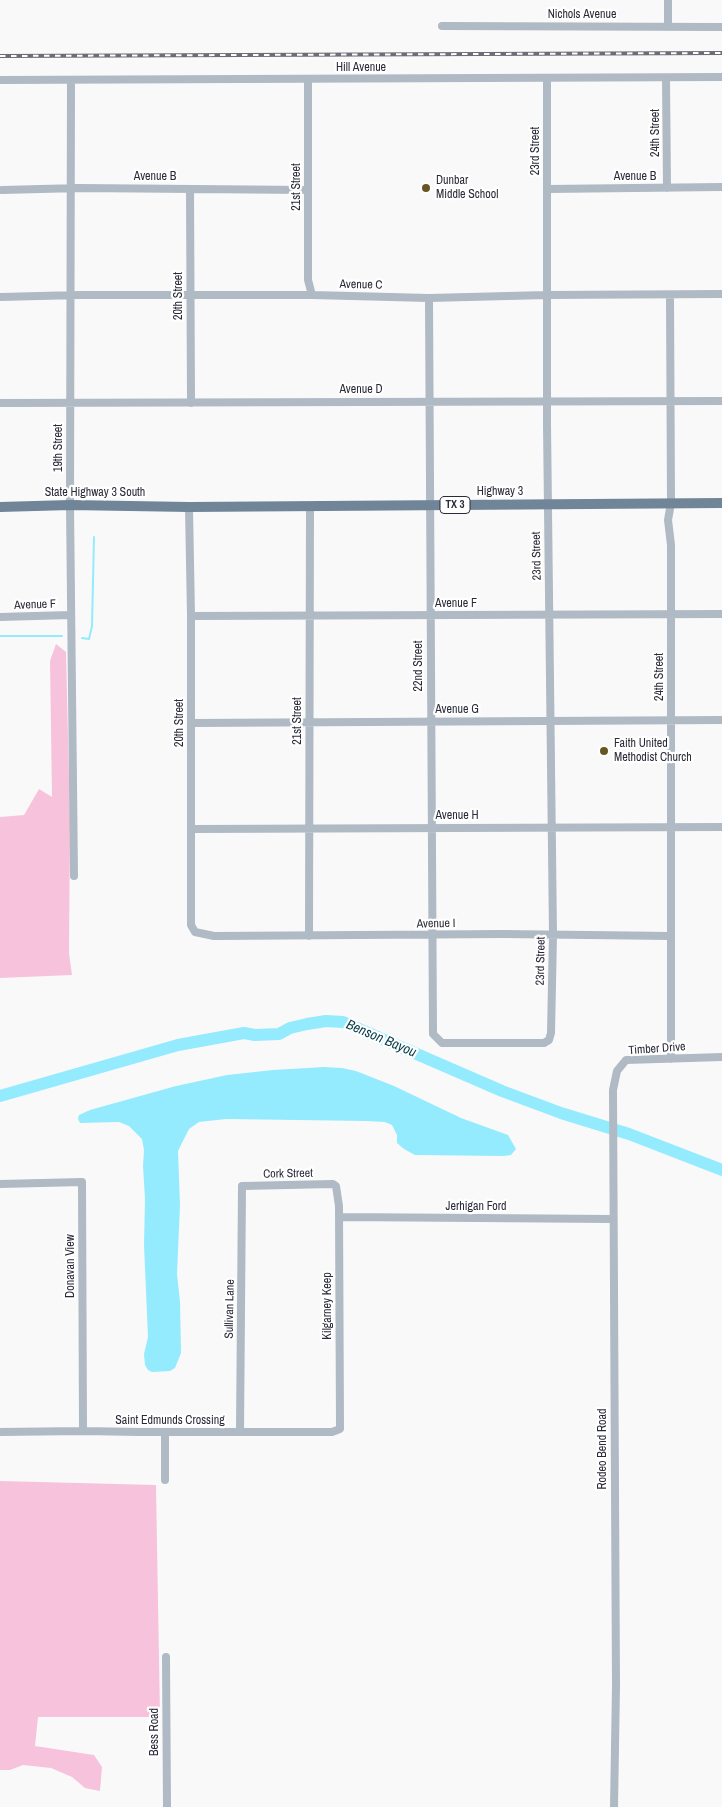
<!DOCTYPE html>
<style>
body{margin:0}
canvas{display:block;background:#f9f9f9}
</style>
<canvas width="722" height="1807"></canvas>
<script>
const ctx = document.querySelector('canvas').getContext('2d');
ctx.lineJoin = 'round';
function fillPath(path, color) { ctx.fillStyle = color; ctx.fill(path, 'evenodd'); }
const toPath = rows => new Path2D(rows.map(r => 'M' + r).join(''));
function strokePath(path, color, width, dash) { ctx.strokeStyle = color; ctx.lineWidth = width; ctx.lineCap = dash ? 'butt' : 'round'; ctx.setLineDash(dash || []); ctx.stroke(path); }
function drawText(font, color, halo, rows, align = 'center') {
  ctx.font = font + ' "Archivo Narrow",sans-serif'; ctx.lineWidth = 4.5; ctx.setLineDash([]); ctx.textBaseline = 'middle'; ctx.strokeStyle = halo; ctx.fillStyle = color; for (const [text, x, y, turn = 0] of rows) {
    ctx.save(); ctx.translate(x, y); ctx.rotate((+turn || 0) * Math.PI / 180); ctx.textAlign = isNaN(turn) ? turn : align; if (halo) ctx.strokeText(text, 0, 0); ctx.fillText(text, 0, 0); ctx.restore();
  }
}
fillPath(toPath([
 [56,644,66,652,70,820,69,953,72,975,0,978,0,817,24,815,39,789,52,797,50,661],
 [0,1481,156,1485,160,1717,38,1717,35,1746,94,1755,102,1767,100,1791,85,1788,72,1777,51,1768,23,1765,10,1770,0,1770]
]), '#f7c3dc');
fillPath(toPath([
 [324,1067,342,1068,356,1071,394,1086,461,1118,508,1135,516,1149,511,1155,503,1156,415,1155,404,1149,397,1143,397,1135,392,1125,385,1122,366,1121,226,1119,199,1122,189,1129,178,1151,180,1205,177,1274,180,1302,181,1353,175,1368,170,1371,152,1372,148,1370,145,1365,144,1354,148,1337,144,1245,145,1199,143,1166,144,1150,142,1139,129,1126,119,1122,80,1123,78,1119,79,1115,90,1110,176,1086,227,1075,273,1070]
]), '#95ebfe');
strokePath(toPath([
 [0,636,62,636],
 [82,638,89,639,92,626,94,537]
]), '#95ebfe', 2);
strokePath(toPath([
 [0,1096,178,1045,244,1033,255,1035,279,1034,290,1028,307,1024,326,1021,343,1022,502,1091,561,1113,629,1134,722,1170]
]), '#95ebfe', 12);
strokePath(toPath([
 [668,0,668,27],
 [442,26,722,27],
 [666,78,667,188],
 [308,79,308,280,312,295],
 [0,80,722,77],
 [71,80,70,505,74,876],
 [190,189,191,403],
 [547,189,722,187],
 [2,190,79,188,308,190],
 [670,295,671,503,668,520,671,545,671,1059],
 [0,297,79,295,312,295,429,298,547,295,722,294],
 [429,298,433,1034,442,1043,544,1043,549,1040,551,1033,553,935,547,424,547,78],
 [0,403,722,401],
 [189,507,191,616,191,925,195,932,214,936,503,934,671,936],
 [191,616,722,614],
 [0,617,71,615],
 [191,723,722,720],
 [192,829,722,827],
 [309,936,310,506],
 [0,1184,82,1182,83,1431],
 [339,1217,613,1219],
 [0,1432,83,1431,139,1432,332,1432,340,1429,339,1206,336,1186,333,1184,242,1186,240,1432],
 [165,1432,165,1480],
 [166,1657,167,1807],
 [614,1807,616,1686,613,1090,617,1071,626,1060,722,1057]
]), '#afbac5', 8);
strokePath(toPath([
 [0,507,70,505,189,507,722,503]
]), '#708598', 10);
const rail = toPath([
 [0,56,722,53]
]);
strokePath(rail, '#6c6d76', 4);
strokePath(rail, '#fff', 2, [5.5]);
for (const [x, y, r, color] of [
 [426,188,5,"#685524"],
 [604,751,5,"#685524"]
]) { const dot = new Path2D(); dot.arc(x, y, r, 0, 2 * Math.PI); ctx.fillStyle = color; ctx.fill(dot); strokePath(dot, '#fff', 2); }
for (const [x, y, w] of [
 [455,505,30]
]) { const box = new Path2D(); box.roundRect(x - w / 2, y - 8.5, w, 17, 4); ctx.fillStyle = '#fff'; ctx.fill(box); strokePath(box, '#2a2b38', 1); }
drawText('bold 11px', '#2a2b38', null, [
 ["TX 3",455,505]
]);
drawText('12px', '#2a2b38', '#fff', [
 ["Nichols Avenue",582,15],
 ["Hill Avenue",361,68],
 ["24th Street",656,133,-90],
 ["23rd Street",536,151,-90],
 ["Avenue B",155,177],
 ["Avenue B",635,177],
 ["21st Street",297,187,-90],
 ["Avenue C",361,285,1],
 ["20th Street",179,296,-90],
 ["Avenue D",361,390],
 ["19th Street",59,448,-90],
 ["Highway 3",500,492],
 ["State Highway 3 South",95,493],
 ["23rd Street",537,556,-91],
 ["Avenue F",456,604],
 ["Avenue F",35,605,-2],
 ["22nd Street",419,666,-90],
 ["24th Street",660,677,-90],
 ["Avenue G",457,710],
 ["21st Street",298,721,-90],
 ["20th Street",180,723,-90],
 ["Avenue H",457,816],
 ["Avenue I",436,924,-1],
 ["23rd Street",541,961,-89],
 ["Timber Drive",657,1049,-4],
 ["Cork Street",288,1174,-1],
 ["Jerhigan Ford",476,1207],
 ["Donavan View",71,1266,-90],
 ["Kilgarney Keep",328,1306,-90],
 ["Sullivan Lane",230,1309,-89],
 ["Saint Edmunds Crossing",170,1421],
 ["Rodeo Bend Road",603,1449,-90],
 ["Bess Road",155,1732,-90]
]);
drawText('12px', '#2a2b38', '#fff', [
 ["Dunbar",436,181],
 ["Middle School",436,195],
 ["Faith United",614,744],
 ["Methodist Church",614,758]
], 'left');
drawText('italic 14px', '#083f49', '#fff', [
 ["Benson Bayou",381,1039,23]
]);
</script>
